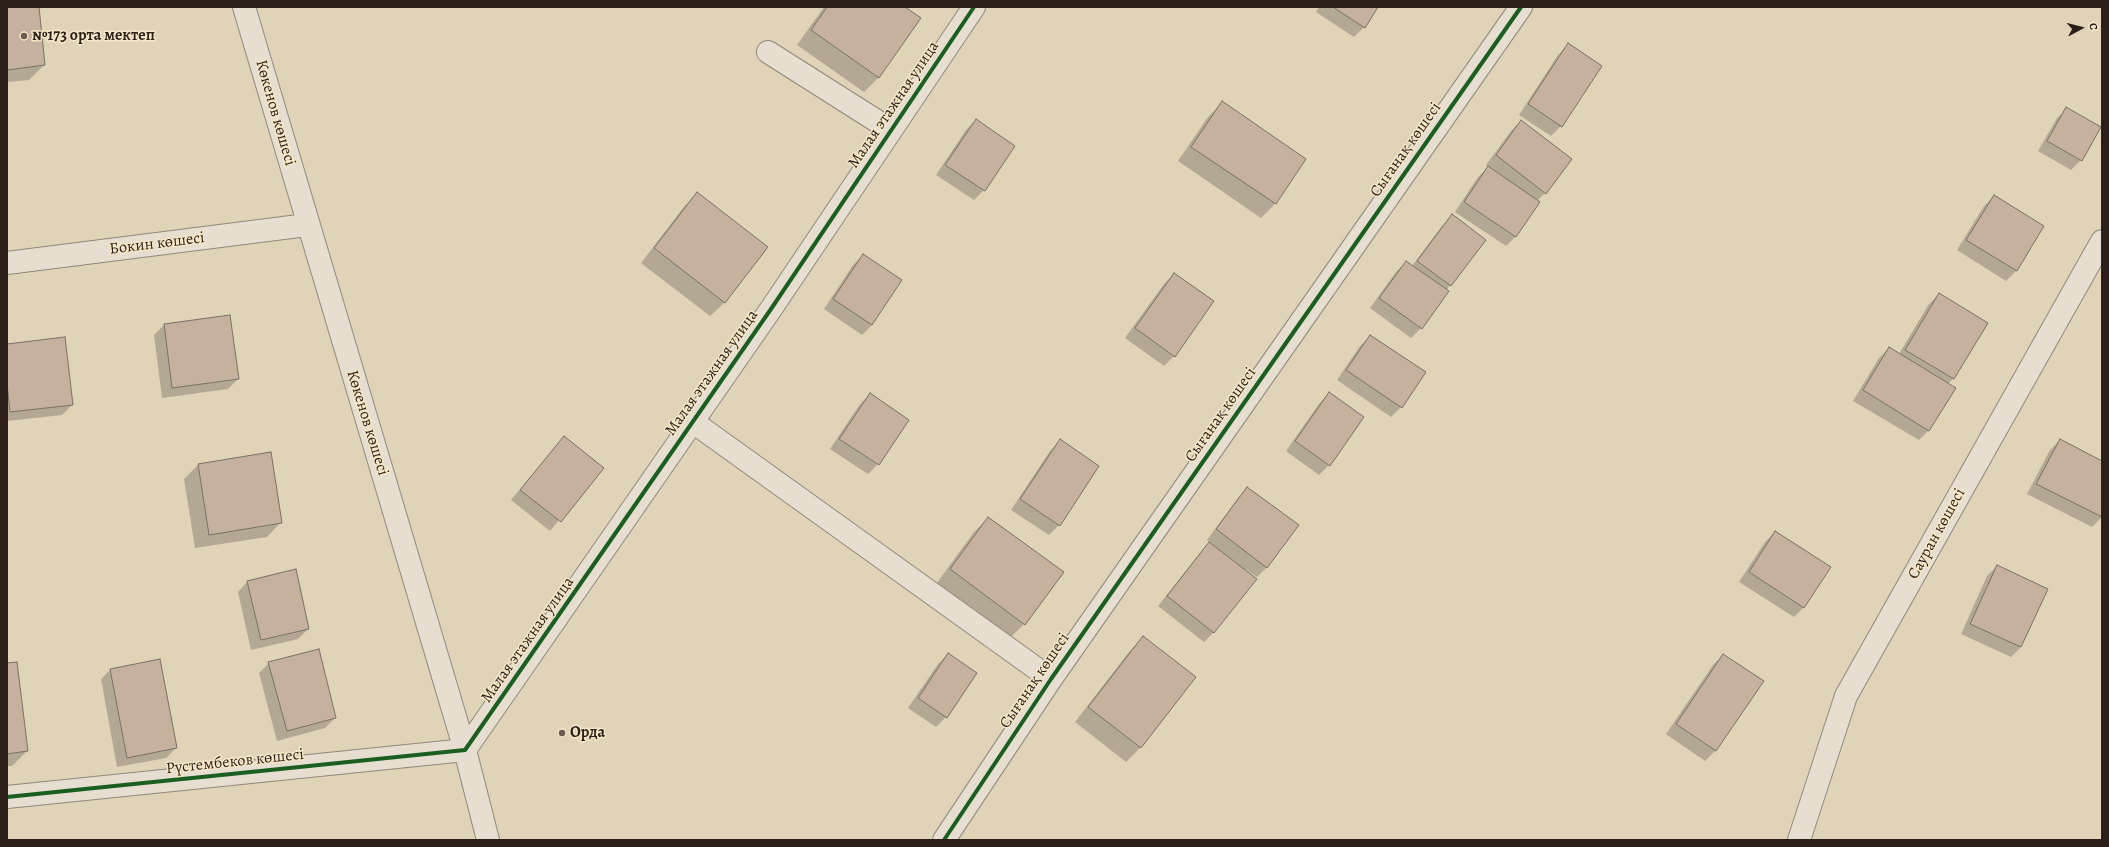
<!DOCTYPE html>
<meta charset="utf-8">
<style>
body{margin:0}
#map{position:relative;width:2109px;height:847px;overflow:hidden;background:#dfd3b8;font-family:Alegreya,serif}
canvas{display:block}
.frame{position:absolute;inset:0;border:8px solid #2c1f19;pointer-events:none}
.north{position:absolute;left:2061px;top:8px;width:40px;height:40px;-webkit-text-stroke:3px #f5e6c6;paint-order:stroke;rotate:83deg;font-size:11px;font-weight:700;line-height:16px;text-align:center;color:#2c1f19}
.north::after{content:'';display:block;margin:auto;width:14px;height:18px;background:#2c1f19;clip-path:polygon(50% 0,100% 100%,50% 72%,0 100%)}
</style>
<div id="map">
<canvas width="2109" height="847"></canvas>
<div class="frame"></div>
<div class="north">С</div>
</div>
<script>
const ctx = document.querySelector('canvas').getContext('2d');
ctx.lineJoin = 'round';
function fillPath(path, color) { ctx.fillStyle = color; ctx.fill(path, 'evenodd'); }
const toPath = rows => new Path2D(rows.map(r => 'M' + r).join(''));
function strokePath(path, color, width, dash) { ctx.strokeStyle = color; ctx.lineWidth = width; ctx.lineCap = dash ? 'butt' : 'round'; ctx.setLineDash(dash || []); ctx.stroke(path); }
function drawText(font, color, halo, rows, align = 'center') {
  ctx.font = font + ' Alegreya,serif'; ctx.lineWidth = 3; ctx.setLineDash([]); ctx.textBaseline = 'middle'; ctx.strokeStyle = halo; ctx.fillStyle = color; for (const [text, x, y, turn = 0] of rows) {
    ctx.save(); ctx.translate(x, y); ctx.rotate((+turn || 0) * Math.PI / 180); ctx.textAlign = isNaN(turn) ? turn : align; if (halo) ctx.strokeText(text, 0, 0); ctx.fillText(text, 0, 0); ctx.restore();
  }
}
fillPath(toPath([
 [7,7,38,7,44,65,29,80,7,82],
 [824,7,903,7,919,18,878,78,864,92,797,45],
 [1319,7,1377,7,1364,27,1354,37,1316,12],
 [1568,45,1561,126,1551,136,1519,115,1558,55],
 [1222,103,1305,159,1275,204,1261,218,1178,161,1208,117],
 [2067,108,2081,160,2071,170,2038,151,2057,118],
 [976,120,984,190,974,200,936,175,966,130],
 [1521,121,1545,193,1537,201,1516,236,1506,246,1455,212,1478,177,1489,167,1486,165,1511,131],
 [697,193,725,302,710,316,641,263,683,208],
 [1994,196,2043,226,2016,271,2006,281,1957,250,1984,206],
 [1452,216,1450,285,1421,328,1411,338,1370,308,1396,272,1406,262,1412,266,1442,226],
 [863,255,872,325,862,335,824,309,853,265],
 [1174,274,1174,356,1164,366,1125,338,1164,284],
 [1939,294,1986,323,1953,379,1948,384,1928,431,1919,440,1853,401,1879,358,1889,348,1899,354,1929,304],
 [229,316,238,379,228,389,162,398,154,335,164,325],
 [1370,336,1401,407,1391,417,1337,380,1360,346],
 [7,345,72,405,62,415,7,421],
 [870,394,878,464,868,474,830,449,860,404],
 [1329,394,1329,465,1319,475,1286,451,1319,404],
 [564,437,602,468,550,531,511,500],
 [2060,440,2102,462,2102,517,2092,527,2027,494,2050,450],
 [1060,441,1059,525,1049,535,1011,510,1050,451],
 [199,464,281,522,267,537,195,548,184,479],
 [1247,488,1267,567,1257,577,1245,569,1214,632,1204,642,1158,606,1200,553,1210,542,1207,540,1238,498],
 [988,518,1024,624,1010,638,936,584,974,532],
 [1775,532,1804,607,1794,617,1739,582,1765,542],
 [1997,566,2047,590,2021,647,2011,657,1961,634,1987,576],
 [248,581,308,629,298,639,251,650,238,592],
 [1143,637,1195,677,1140,748,1126,762,1075,722,1129,652],
 [948,654,976,673,946,717,936,727,908,708,938,664],
 [1723,655,1762,682,1715,751,1705,761,1666,734,1713,665],
 [269,663,335,718,325,728,277,741,259,673],
 [7,664,27,751,12,766,7,766],
 [111,669,176,748,166,758,117,767,101,679]
]), '#0003');
const building = toPath([
 [7,7,39,7,45,65,7,70,7,7],
 [827,7,905,7,921,18,879,78,811,30,827,7],
 [1333,7,1378,7,1365,28,1333,7],
 [1568,43,1602,66,1562,127,1528,104,1568,43],
 [1222,101,1306,159,1276,204,1191,147,1222,101],
 [2066,107,2101,127,2082,161,2047,141,2066,107],
 [976,119,1015,146,985,191,945,165,976,119],
 [1521,120,1572,159,1546,194,1496,155,1521,120],
 [1488,166,1540,202,1516,237,1464,202,1488,166],
 [697,192,768,247,725,303,654,248,697,192],
 [1994,195,2044,226,2017,271,1966,240,1994,195],
 [1452,214,1486,240,1451,286,1417,261,1452,214],
 [863,254,902,280,872,325,833,299,863,254],
 [1406,261,1449,291,1422,329,1379,298,1406,261],
 [1174,273,1214,301,1175,357,1135,328,1174,273],
 [1939,293,1988,323,1954,379,1905,350,1939,293],
 [230,315,239,379,172,388,164,324,230,315],
 [1370,335,1426,372,1402,408,1346,370,1370,335],
 [65,337,73,405,10,412,7,384,7,344,65,337],
 [1889,347,1956,388,1929,431,1863,390,1889,347],
 [1329,392,1364,417,1330,466,1295,441,1329,392],
 [870,393,909,420,879,465,839,439,870,393],
 [564,436,604,468,561,522,520,490,564,436],
 [1060,439,1099,466,1060,526,1020,499,1060,439],
 [2060,439,2102,461,2102,517,2036,484,2060,439],
 [271,452,282,523,209,535,198,464,271,452],
 [1247,487,1299,525,1267,568,1216,529,1247,487],
 [988,517,1064,572,1025,625,950,569,988,517],
 [1775,531,1831,567,1804,608,1749,572,1775,531],
 [1209,542,1257,579,1214,633,1167,596,1209,542],
 [1997,565,2048,589,2021,647,1970,624,1997,565],
 [296,569,309,629,261,640,247,581,296,569],
 [1143,636,1196,677,1141,748,1088,707,1143,636],
 [319,649,336,718,287,731,268,662,319,649],
 [948,653,977,673,947,718,918,698,948,653],
 [1723,654,1764,681,1716,751,1676,724,1723,654],
 [160,659,177,748,127,758,110,669,160,659],
 [17,662,28,751,7,754,7,663,17,662]
]);
fillPath(building, '#c5b19e');
strokePath(building, '#797164', 1);
const minor = toPath([
 [244,7,465,750,488,840],
 [768,52,891,130],
 [7,263,307,225],
 [693,422,1051,679],
 [7,797,465,750,771,309,974,7],
 [944,840,1051,679,1521,7],
 [1799,840,1846,696,2102,241]
]);
strokePath(minor, '#91897a', 24);
strokePath(minor, '#e5ded1', 22);
strokePath(toPath([
 [7,797,465,750,771,309,974,7],
 [944,840,1051,679,1521,7]
]), '#1b5e20', 4);
for (const [x, y, r, color] of [
 [24,36,4,"#6b5e51"],
 [562,733,4,"#6b5e51"]
]) { const dot = new Path2D(); dot.arc(x, y, r, 0, 2 * Math.PI); ctx.fillStyle = color; ctx.fill(dot); strokePath(dot, '#f5e6c6', 1.5); }
drawText('bold 16px', '#2c1f19', '#f5e6c6', [
 ["№173 орта мектеп",32,36],
 ["Орда",570,733]
], 'left');
drawText('16px', '#2c1f19', '#f5e6c6', [
 ["Малая этажная улица",894,105,-56],
 ["Көкенов көшесі",275,113,74],
 ["Сығанақ көшесі",1406,150,-55],
 ["Бокин көшесі",157,244,-7],
 ["Малая этажная улица",712,373,-55],
 ["Сығанақ көшесі",1221,415,-55],
 ["Көкенов көшесі",367,423,73],
 ["Сауран көшесі",1937,534,-61],
 ["Малая этажная улица",528,640,-55],
 ["Сығанақ көшесі",1035,681,-56],
 ["Рүстембеков көшесі",235,762,-6]
]);
</script>
